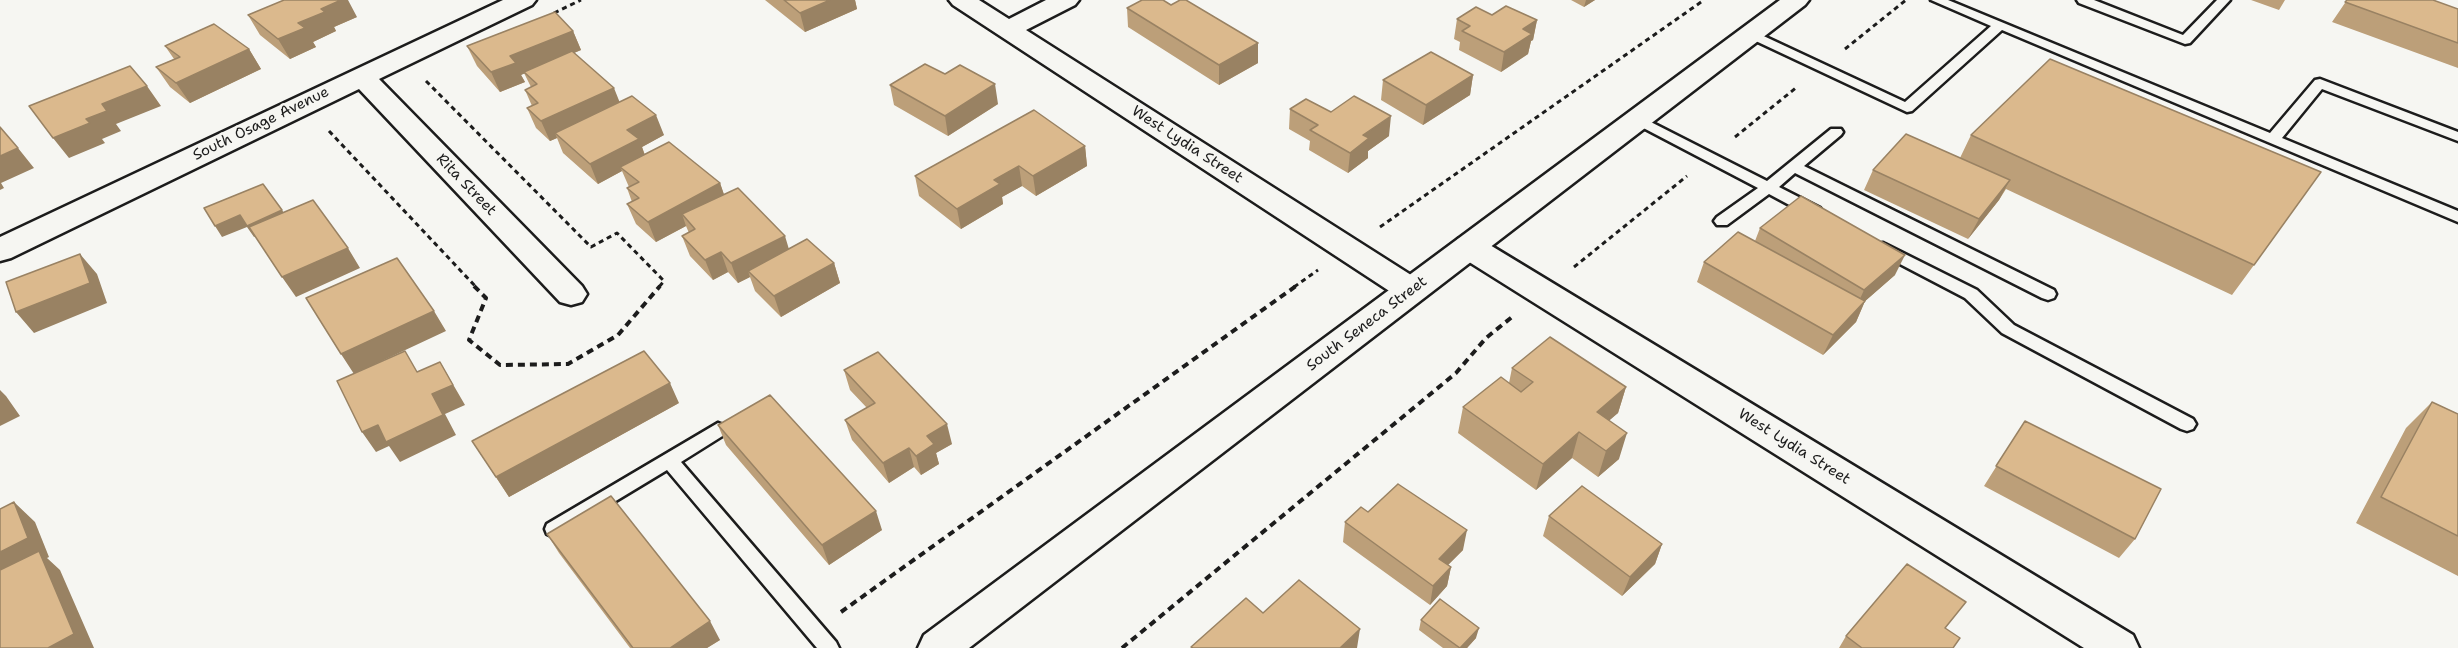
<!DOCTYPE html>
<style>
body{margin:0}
canvas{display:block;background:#f6f6f2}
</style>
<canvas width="2458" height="648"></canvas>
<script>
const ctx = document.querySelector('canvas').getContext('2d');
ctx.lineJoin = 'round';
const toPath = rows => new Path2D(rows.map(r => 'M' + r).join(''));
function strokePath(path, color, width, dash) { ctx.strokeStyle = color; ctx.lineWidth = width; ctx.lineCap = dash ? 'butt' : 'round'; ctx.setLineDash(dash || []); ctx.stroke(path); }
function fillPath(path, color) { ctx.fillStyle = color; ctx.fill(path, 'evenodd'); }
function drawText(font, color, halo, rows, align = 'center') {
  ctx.font = font + ' "Shantell Sans",sans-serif'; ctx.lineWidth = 5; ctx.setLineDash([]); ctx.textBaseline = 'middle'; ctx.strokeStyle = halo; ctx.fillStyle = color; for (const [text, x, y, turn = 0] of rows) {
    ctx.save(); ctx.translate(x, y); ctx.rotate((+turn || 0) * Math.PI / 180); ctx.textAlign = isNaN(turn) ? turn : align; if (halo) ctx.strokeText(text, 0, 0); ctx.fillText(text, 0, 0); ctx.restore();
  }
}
const service = toPath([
 [1931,0,1948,0,2270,133,2315,80,2320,79,2458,132,2458,141,2322,89,2282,138,2458,211,2458,222,2002,30,1912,111,1907,112,1743,35,1745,32,1755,32,1905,102,1991,26,1931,0],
 [2077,0,2094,0,2183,35,2217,0,2230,0,2190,43,2185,44,2079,3,2077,0],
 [1637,115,1767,181,1831,129,1841,129,1843,132,1841,135,1804,166,2054,290,2056,294,2054,298,2048,300,2042,298,1795,173,1779,187,1820,208,1823,212,1820,216,1810,216,1769,194,1727,225,1717,225,1714,221,1717,217,1758,188,1632,122,1630,119,1637,115],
 [1883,243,1977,290,2014,325,2193,419,2196,424,2193,429,2187,431,2181,429,2002,333,1965,298,1877,252,1875,248,1877,244,1883,243],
 [718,423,724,425,727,430,724,435,681,462,836,642,839,648,817,648,667,470,561,534,554,537,547,534,545,529,547,524,718,423]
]);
const minor = toPath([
 [503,0,536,0,532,5,379,79,582,286,587,294,582,302,571,305,560,302,359,89,11,258,0,261,0,237,503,0],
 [949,0,979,0,1009,19,1046,0,1079,0,1075,5,1026,30,1422,282,1427,290,1422,298,1411,301,1400,298,953,5,949,0],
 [1469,236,1480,239,2133,635,2139,648,2084,648,1458,255,1453,247,1458,239,1469,236]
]);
const tertiary = toPath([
 [1780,0,1809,0,1805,5,969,648,918,648,924,635,1780,0]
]);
strokePath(service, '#1c1c1c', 5);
strokePath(minor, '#1c1c1c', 5);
strokePath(tertiary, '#1c1c1c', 5);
strokePath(toPath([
 [554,13,581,0],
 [1845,49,1906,0],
 [426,81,591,247,617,233,664,281,659,287],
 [329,131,476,287],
 [1735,137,1797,87],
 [1380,227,1704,0],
 [1574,267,1687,176],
 [1294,287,1318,270]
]), '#1c1c1c', 3, [5, 4]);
strokePath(toPath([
 [474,286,486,298,469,340,500,365,568,364,618,335,660,286],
 [841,612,1296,286],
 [1122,648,1456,373,1486,338,1512,317]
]), '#1c1c1c', 4, [7, 5]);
fillPath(service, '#f6f6f2');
fillPath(minor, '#f6f6f2');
fillPath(tertiary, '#f6f6f2');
fillPath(toPath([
 [765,0,855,0,857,9,805,32],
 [1571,0,1595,0,1584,7],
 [2251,0,2285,0,2279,10],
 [2347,0,2458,9,2458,68,2332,22],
 [1127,8,1258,63,1219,85,1128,27],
 [248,15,357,17,334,27,336,31,313,42,316,47,290,59,260,35],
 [1492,15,1537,20,1533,40,1531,41,1528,54,1501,72,1459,50,1460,42,1454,39,1457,19],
 [573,31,581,50,574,53,619,102,664,135,642,147,645,155,720,183,724,195,789,249,834,263,840,283,781,317,755,291,750,277,738,283,728,272,713,280,690,256,682,236,689,233,686,226,656,242,636,224,627,204,632,202,627,188,629,187,622,171,598,184,563,153,557,138,550,141,536,128,527,108,532,106,525,90,531,87,524,73,521,75,525,82,500,92,477,66,467,46],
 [165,46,249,49,261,69,190,103,170,87,156,67,174,59],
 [1473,75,1470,95,1423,125,1381,100,1383,80],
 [890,85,998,104,948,136,894,105],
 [1290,109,1389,136,1368,151,1368,158,1348,173,1309,150,1310,141,1289,129],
 [1971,135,2254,265,2232,295,2006,189,1999,200,1968,239,1864,190,1873,170,1960,158],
 [1085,146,1087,166,1036,196,1022,186,1002,197,1003,204,961,229,919,196,915,176],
 [1760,228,1895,275,1865,301,1856,322,1823,355,1697,282,1704,262,1755,241],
 [1512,368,1626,387,1618,413,1609,420,1619,459,1598,477,1572,458,1536,490,1458,433,1463,407,1509,383],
 [844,370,952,444,936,453,939,464,921,475,914,467,889,483,852,440,845,420,867,408,850,390],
 [2432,402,2458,414,2458,576,2356,523,2406,428],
 [679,403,509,497,472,441],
 [2025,421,2135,539,2119,558,1984,486],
 [718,425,882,530,829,565,726,445],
 [1368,512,1463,550,1448,565,1451,567,1447,586,1430,605,1343,542,1345,522],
 [1549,516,1662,544,1655,564,1622,596,1543,536],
 [547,534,720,640,707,648,630,648,559,553],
 [1421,620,1476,638,1467,648,1443,648,1419,630],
 [1946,629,1953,648,1839,648,1846,636]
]), '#bc9f79');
fillPath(toPath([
 [341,0,348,0,357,17,334,27,336,31,313,42,316,47,290,59,278,39,298,23,321,9],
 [830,0,855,0,857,9,805,32,800,13],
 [1586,0,1595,0,1584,7],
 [1537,20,1533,40,1531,41,1528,54,1501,72,1504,52,1523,29],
 [573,31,581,50,521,75,525,82,500,92,491,72,510,56],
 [1258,43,1258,63,1219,85,1219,65],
 [249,49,261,69,190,103,176,83],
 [1473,75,1470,95,1423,125,1426,105],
 [995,84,998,104,948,136,945,116],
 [147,86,161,106,116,124,121,131,102,139,105,143,69,158,53,138,86,119,102,104],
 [614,88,622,108,555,133,557,138,550,141,541,121],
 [656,115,664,135,642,147,646,159,620,167,622,171,598,184,590,164,627,130],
 [1391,116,1389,136,1368,151,1368,158,1348,173,1350,153,1363,135],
 [1085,146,1087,166,1036,196,1033,176],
 [18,148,34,168,1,183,4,188,0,190,0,156],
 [1019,166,1022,186,1002,197,1003,204,961,229,957,209,994,180],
 [2010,180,1999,200,1968,239,1979,219],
 [720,183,727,203,682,214,686,226,656,242,648,222],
 [282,210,289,221,254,237,247,227,222,237,215,226,240,215],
 [785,236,791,256,748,271,750,277,738,283,731,263],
 [348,248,360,268,296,297,282,277],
 [721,252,728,272,713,280,705,260],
 [80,254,97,274,107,303,34,333,16,312],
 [1905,255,1895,275,1855,310,1864,290],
 [834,263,840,283,781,317,774,296],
 [1865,301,1856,322,1823,355,1833,335],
 [434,311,446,331,354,374,341,354],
 [440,362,465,405,445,414,456,435,400,462,389,446,376,452,362,432,378,425,432,394],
 [670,383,679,403,509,497,496,477],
 [1626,387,1618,413,1589,438,1597,412],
 [0,390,6,396,20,416,0,426],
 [947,424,952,444,936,453,939,464,921,475,916,456,927,436],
 [1579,432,1572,458,1536,490,1543,464],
 [1627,433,1619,459,1598,477,1606,451],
 [909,448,914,467,889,483,883,463],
 [14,502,35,522,49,557,47,558,60,570,94,648,48,648,0,582,0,552],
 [876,511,882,530,829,565,822,545],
 [1467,530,1463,550,1435,578,1439,559],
 [1662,544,1655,564,1622,596,1630,577],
 [1451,567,1447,586,1430,605,1433,586],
 [710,621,720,640,707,648,670,648],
 [1479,628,1476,638,1467,648,1460,648],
 [1360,629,1357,648,1340,648]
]), '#998263');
const building = toPath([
 [284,0,341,0,321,9,325,12,298,23,305,28,278,39,248,15,284,0],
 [784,0,830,0,800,13,784,0],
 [1142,0,1163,0,1171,5,1180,0,1186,0,1258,43,1219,65,1127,8,1142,0],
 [2347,0,2433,0,2458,9,2458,43,2345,2,2347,0],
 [1506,6,1537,20,1523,29,1532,34,1504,52,1462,31,1470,26,1457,19,1476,7,1492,15,1506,6],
 [555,12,573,31,510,56,516,63,491,72,467,46,555,12],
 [214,24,249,49,176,83,156,67,180,57,165,46,214,24],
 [572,51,614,88,541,121,527,108,538,103,525,90,537,84,524,72,572,51],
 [1431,52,1473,75,1426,105,1383,80,1431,52],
 [2050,59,2321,172,2254,265,1971,135,2050,59],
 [925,64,945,74,960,65,995,84,945,116,890,85,925,64],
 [130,66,147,86,102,104,107,111,86,119,90,123,53,138,29,106,130,66],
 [632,96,656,115,627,130,639,139,590,164,555,133,632,96],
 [1354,96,1391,116,1363,135,1369,138,1350,153,1310,130,1318,125,1290,109,1306,99,1331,112,1354,96],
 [1034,110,1085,146,1033,176,1019,166,994,180,1000,184,957,209,915,176,1034,110],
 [0,127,18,148,0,156,0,127],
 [1906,134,2010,180,1979,219,1873,170,1906,134],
 [669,142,720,183,648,222,627,204,639,198,627,188,639,182,620,167,669,142],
 [263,184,282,210,247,226,240,215,215,226,204,208,263,184],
 [738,188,785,236,731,263,721,252,705,260,682,236,695,229,682,214,738,188],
 [1801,196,1905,255,1864,290,1760,228,1801,196],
 [313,200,348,248,282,277,249,227,313,200],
 [1738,232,1865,301,1833,335,1704,262,1738,232],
 [807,239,834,263,774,296,748,271,807,239],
 [80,254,90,283,16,312,6,282,80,254],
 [397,258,434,311,341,354,306,298,397,258],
 [1550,337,1626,387,1597,412,1627,433,1606,451,1579,432,1543,464,1463,407,1501,377,1521,392,1533,382,1512,368,1550,337],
 [405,351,417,372,440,362,453,385,432,394,443,415,386,442,378,425,362,432,337,381,405,351],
 [644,351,670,383,496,477,472,441,644,351],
 [878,352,947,424,927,436,934,444,916,456,909,448,883,463,845,420,875,403,844,370,878,352],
 [770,395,876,511,822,545,718,425,770,395],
 [2432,402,2458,414,2458,536,2381,497,2432,402],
 [2025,421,2161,489,2135,539,1996,466,2025,421],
 [1398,484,1467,530,1439,559,1451,567,1433,586,1345,522,1361,507,1368,512,1398,484],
 [1582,486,1662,544,1630,577,1549,516,1582,486],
 [611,496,710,621,670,648,633,648,547,534,611,496],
 [14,502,28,538,0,552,0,509,14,502],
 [39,551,74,634,48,648,0,648,0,570,39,551],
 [1907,564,1966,602,1945,628,1960,638,1953,648,1862,648,1846,636,1907,564],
 [1299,580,1360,629,1340,648,1193,648,1191,647,1246,598,1263,613,1299,580],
 [1440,599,1479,628,1460,648,1421,620,1440,599]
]);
fillPath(building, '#dbb98d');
strokePath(building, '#998263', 1.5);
drawText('15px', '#1c1c1c', '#f6f6f2', [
 ["South Osage Avenue",261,124,-26],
 ["West Lydia Street",1187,145,33],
 ["Rita Street",466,185,46],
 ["South Seneca Street",1367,324,-37],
 ["West Lydia Street",1794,447,32]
]);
</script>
